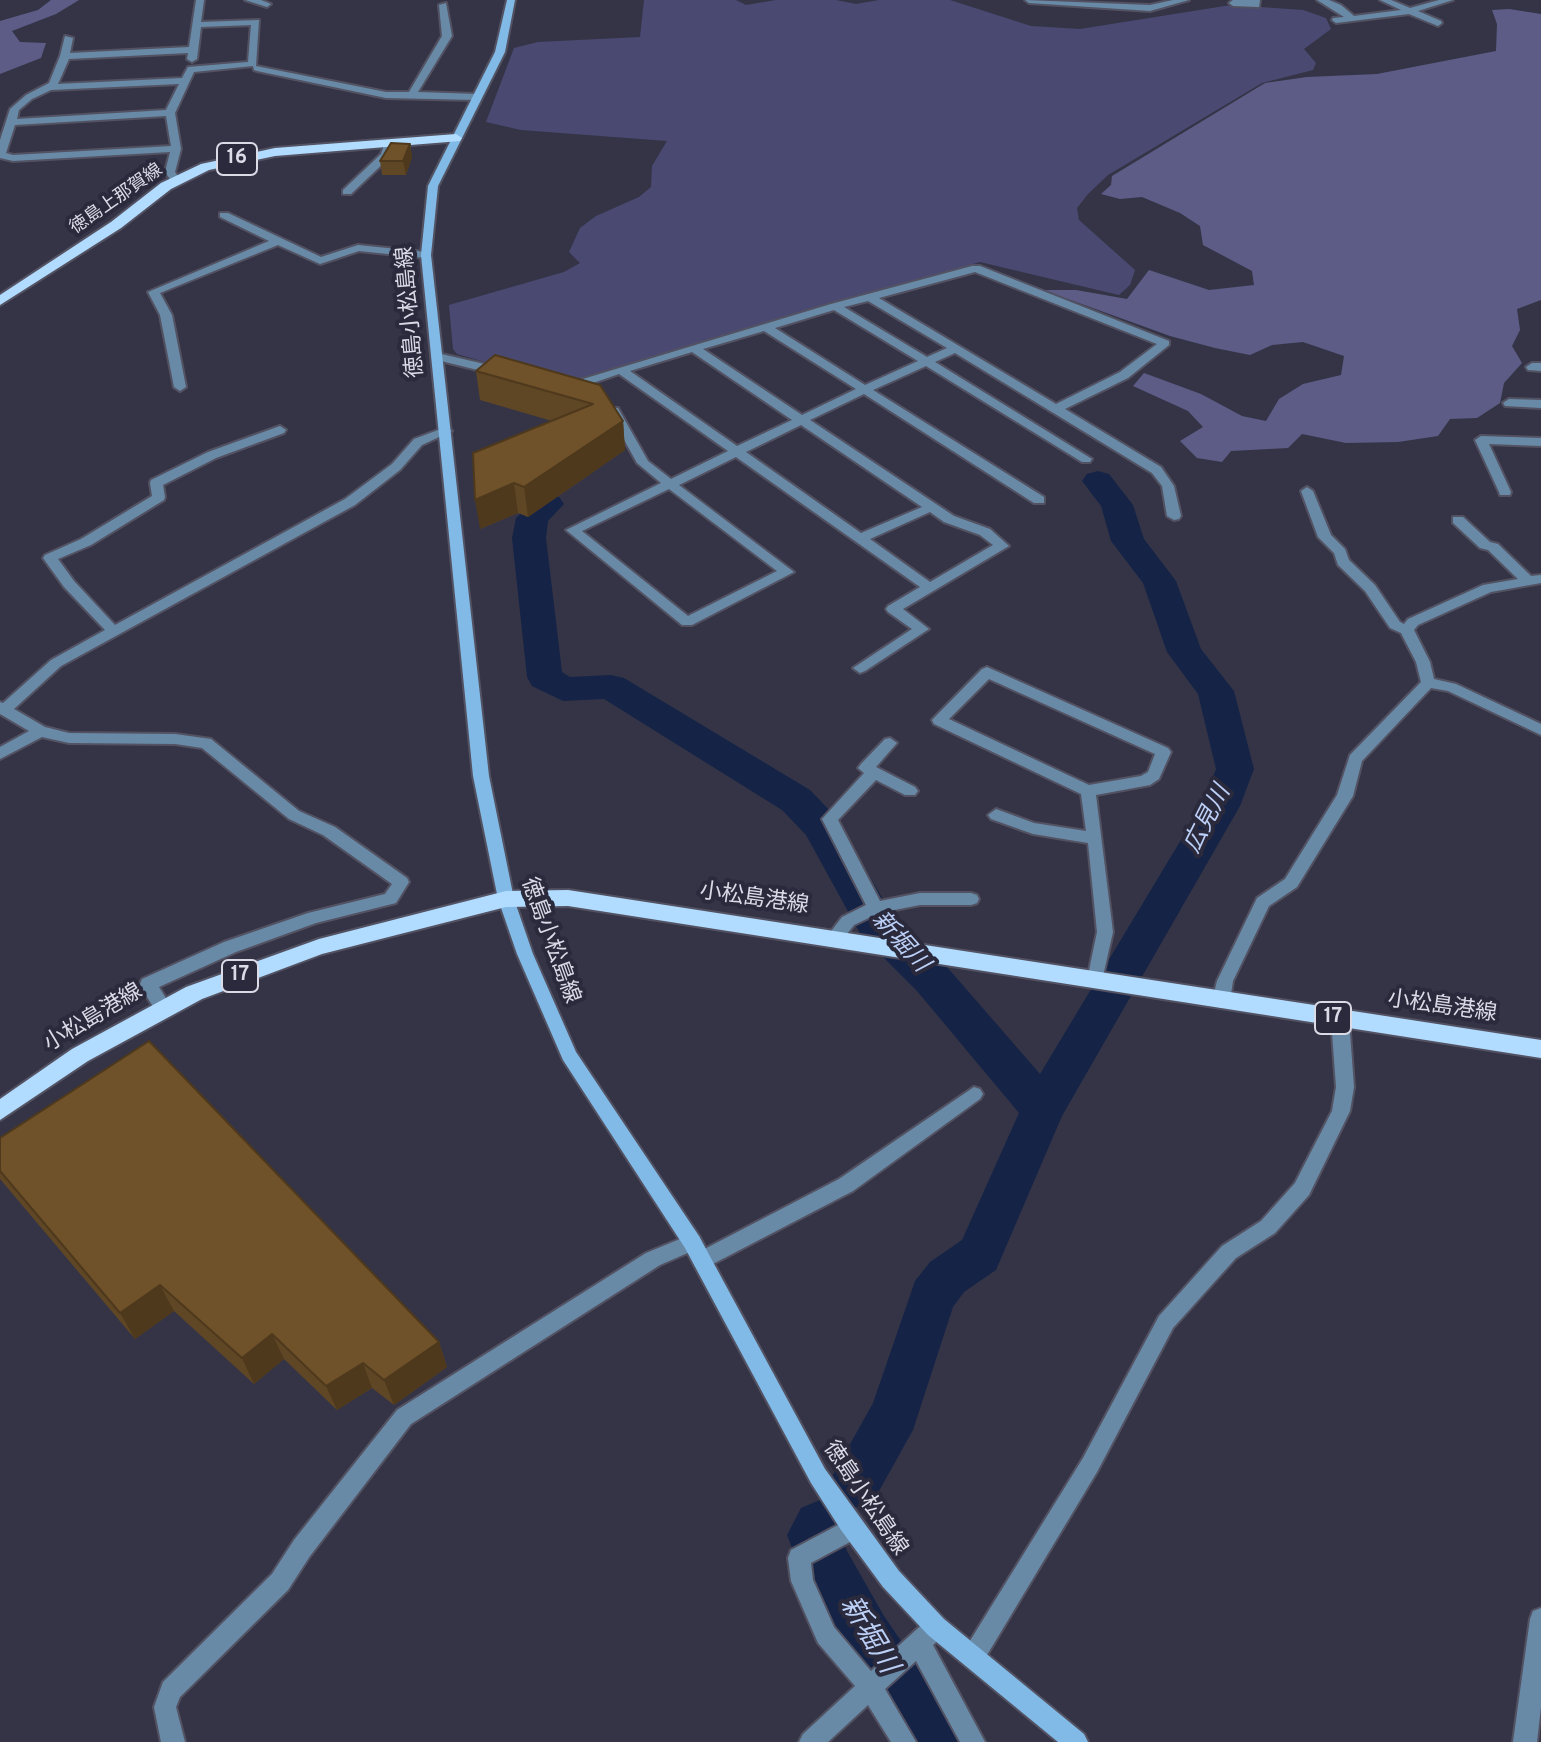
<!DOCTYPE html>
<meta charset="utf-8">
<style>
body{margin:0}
canvas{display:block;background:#343446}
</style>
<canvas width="1541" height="1742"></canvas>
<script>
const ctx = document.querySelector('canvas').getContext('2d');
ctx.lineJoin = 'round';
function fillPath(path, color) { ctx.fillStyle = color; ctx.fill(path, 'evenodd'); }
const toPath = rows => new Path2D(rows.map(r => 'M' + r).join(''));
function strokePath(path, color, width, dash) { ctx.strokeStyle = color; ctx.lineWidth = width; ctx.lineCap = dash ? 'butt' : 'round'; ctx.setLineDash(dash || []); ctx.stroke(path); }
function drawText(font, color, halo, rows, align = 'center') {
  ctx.font = font + ' Overpass,"Noto Sans JP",sans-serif'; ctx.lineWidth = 8; ctx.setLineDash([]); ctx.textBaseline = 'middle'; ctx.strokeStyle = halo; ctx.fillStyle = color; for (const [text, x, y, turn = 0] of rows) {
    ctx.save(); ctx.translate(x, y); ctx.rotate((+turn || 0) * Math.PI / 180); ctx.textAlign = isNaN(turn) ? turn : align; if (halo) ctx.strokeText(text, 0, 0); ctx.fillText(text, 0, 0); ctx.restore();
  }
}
fillPath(toPath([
 [644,0,736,0,746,5,776,0,836,0,856,4,879,0,950,0,1031,26,1080,29,1231,5,1303,10,1326,18,1331,29,1304,49,1316,63,1313,70,1262,83,1108,175,1088,194,1077,208,1079,220,1135,270,1130,285,1119,295,980,262,561,384,457,354,453,349,449,305,564,272,580,263,569,252,580,228,596,216,639,197,651,187,652,166,667,141,521,130,486,122,514,48,538,42,640,37]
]), '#4a4972');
fillPath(toPath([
 [51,0,79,0,56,14,12,31,20,42,46,43,41,58,0,74,0,21,38,10],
 [1509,9,1541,14,1541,300,1517,309,1520,330,1512,346,1522,363,1504,383,1500,403,1477,418,1450,419,1438,436,1398,442,1346,443,1302,434,1288,448,1231,451,1222,462,1197,458,1180,441,1203,427,1188,411,1133,386,1144,373,1201,394,1242,416,1266,421,1279,399,1303,384,1341,375,1344,356,1303,342,1272,345,1250,355,1215,348,1170,336,1043,290,1076,290,1127,299,1149,270,1209,290,1254,285,1252,271,1203,245,1200,226,1180,213,1142,197,1120,199,1101,194,1111,185,1112,176,1265,83,1307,77,1377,74,1496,51,1497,24,1492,10]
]), '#5d5c87');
fillPath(toPath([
 [1098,471,1109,474,1133,505,1144,539,1176,581,1201,649,1234,691,1254,769,1240,806,1062,1116,996,1270,964,1292,953,1307,913,1430,874,1500,855,1508,836,1500,829,1482,873,1403,915,1281,930,1262,962,1240,1019,1113,917,991,861,935,806,835,782,810,604,699,563,701,532,686,527,677,512,538,516,518,537,497,548,494,559,497,564,504,548,521,546,538,562,672,570,677,611,675,624,678,810,790,834,815,891,913,947,967,1040,1074,1202,805,1216,769,1198,694,1167,652,1143,583,1111,541,1101,506,1082,481,1087,474,1098,471],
 [820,1500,839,1508,847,1527,842,1538,847,1551,884,1616,956,1721,964,1742,901,1742,844,1656,806,1585,787,1535,801,1508,820,1500]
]), '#142346');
const minor = toPath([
 [196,0,204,0,201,22,259,20,256,66,386,92,409,92,442,36,439,5,446,3,452,36,418,92,477,94,482,97,477,100,386,98,257,71,254,70,253,66,194,72,175,113,181,149,175,172,181,180,180,182,172,182,165,172,170,152,13,161,0,158,0,140,10,109,26,95,49,83,60,56,65,36,73,38,70,53,189,47,196,0],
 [251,25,248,62,188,67,182,78,58,84,69,59,188,53,187,59,192,62,197,59,201,27,251,25],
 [179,84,166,110,17,119,19,110,32,99,51,90,179,84],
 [166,116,171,146,13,155,6,153,15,125,166,116],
 [245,0,261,0,271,4,267,7,245,0],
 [1025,0,1150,5,1173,0,1189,0,1150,11,1029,3,1025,0],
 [1252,0,1260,0,1259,7,1233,6,1229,3,1233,0,1252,0],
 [1317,0,1329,0,1341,5,1354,16,1401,10,1380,0,1391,0,1410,8,1439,0,1453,0,1418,11,1441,21,1442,23,1438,26,1409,14,1336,23,1332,20,1333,18,1344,17,1317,0],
 [385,142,394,144,390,157,351,194,343,194,343,190,381,154,385,142],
 [220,213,228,213,321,257,358,245,426,252,431,255,426,258,359,251,320,264,278,245,160,293,172,315,186,387,180,391,174,387,160,315,148,292,269,241,220,217,220,213],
 [972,266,980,266,1169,341,1169,345,1128,378,1065,409,1161,467,1174,486,1181,516,1179,519,1174,520,1167,516,1162,486,1152,473,955,353,935,362,1092,459,1090,462,1082,462,926,366,873,390,1044,497,1044,503,1034,503,864,394,810,420,954,516,990,529,1009,546,903,609,929,629,865,671,860,673,853,668,912,629,888,612,886,609,888,606,920,587,736,457,679,485,794,572,692,625,682,625,566,530,661,483,637,463,608,411,610,408,618,408,648,461,671,479,728,451,619,374,567,392,563,391,563,385,831,304,972,266],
 [975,272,1157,344,1120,372,1056,404,879,298,975,272],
 [868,301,947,348,927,357,844,307,868,301],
 [834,310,918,361,865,385,775,328,834,310],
 [764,331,856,389,802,415,703,349,764,331],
 [692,352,792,420,737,446,630,371,692,352],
 [801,425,922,507,861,533,746,452,801,425],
 [669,489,777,571,688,616,582,531,669,489],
 [930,512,944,522,980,535,993,545,930,582,870,539,930,512],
 [437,353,506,369,508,372,502,376,433,359,431,357,437,353],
 [1532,363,1541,363,1541,371,1528,370,1526,367,1532,363],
 [1509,399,1541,400,1541,408,1505,406,1503,403,1509,399],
 [280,426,286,430,284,433,216,458,163,485,165,497,164,500,91,545,58,559,74,581,115,625,345,499,392,464,414,439,446,427,452,431,422,445,400,470,355,505,61,666,14,709,45,727,69,733,175,734,211,739,299,811,335,827,407,878,409,882,396,903,316,923,236,952,159,987,172,1008,169,1013,163,1015,157,1013,142,989,140,984,142,979,224,942,308,913,385,894,392,884,323,835,289,819,202,748,175,744,69,743,42,737,0,759,0,747,29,731,0,714,0,702,3,703,51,660,105,630,64,587,43,558,45,555,81,539,152,496,150,483,151,480,208,452,280,426],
 [1481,436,1541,438,1541,446,1489,444,1511,492,1510,495,1500,495,1499,492,1475,440,1481,436],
 [1307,487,1313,491,1331,535,1345,549,1349,560,1375,585,1400,622,1404,624,1408,619,1483,585,1518,579,1488,550,1480,548,1453,523,1453,517,1463,517,1490,542,1498,544,1531,576,1541,575,1541,583,1491,592,1418,625,1414,630,1430,662,1434,679,1456,684,1541,724,1541,735,1448,691,1431,688,1362,761,1353,796,1297,887,1269,906,1233,981,1230,1001,1227,1006,1221,1008,1215,1006,1212,1001,1217,981,1257,898,1285,879,1337,795,1350,755,1421,682,1416,662,1401,633,1390,628,1365,591,1338,565,1334,553,1318,537,1301,491,1307,487],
 [987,667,1168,748,1171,752,1159,779,1150,785,1096,795,1113,932,1101,985,1095,987,1089,985,1087,980,1097,932,1088,843,1033,834,991,819,988,815,996,809,1034,823,1086,831,1081,794,934,724,932,720,982,669,987,667],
 [989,679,1155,754,1148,772,1141,776,1089,785,949,719,989,679],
 [890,738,897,743,876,767,915,787,918,791,915,795,905,795,876,780,838,820,880,901,920,893,971,893,977,895,979,899,977,903,971,905,920,905,879,913,854,925,840,943,834,944,828,943,826,938,842,917,866,905,822,819,864,773,858,768,861,764,885,739,890,738],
 [1340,1012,1346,1014,1349,1019,1354,1087,1350,1111,1309,1195,1275,1233,1236,1258,1173,1328,1097,1472,981,1665,973,1668,965,1665,962,1657,965,1649,1083,1458,1159,1316,1222,1246,1261,1221,1295,1183,1332,1111,1336,1087,1331,1019,1334,1014,1340,1012],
 [974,1087,980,1089,983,1094,980,1099,853,1191,709,1266,702,1269,695,1266,692,1260,695,1254,839,1179,974,1087],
 [692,1234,699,1236,702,1242,699,1248,660,1265,411,1424,310,1556,288,1590,180,1697,176,1707,185,1742,161,1742,154,1707,163,1682,272,1574,294,1540,397,1410,646,1253,692,1234],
 [853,1517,861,1520,864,1528,861,1536,811,1563,813,1580,834,1627,871,1671,928,1619,936,1616,944,1619,947,1627,944,1635,933,1645,985,1742,960,1742,916,1661,885,1689,916,1742,891,1742,868,1705,828,1742,799,1742,803,1734,855,1686,818,1643,791,1581,788,1558,791,1550,853,1517],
 [1541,1608,1541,1707,1537,1742,1513,1742,1530,1619,1533,1611,1541,1608]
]);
const secondary = toPath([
 [507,0,515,0,505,52,438,186,431,255,489,776,514,899,533,954,576,1052,699,1236,825,1469,899,1571,944,1619,1084,1734,1088,1742,1058,1742,928,1635,883,1587,841,1530,811,1483,685,1248,563,1060,517,954,498,899,473,776,421,255,428,186,495,52,507,0]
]);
const primary = toPath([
 [456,134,462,138,460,141,275,156,209,170,171,189,121,228,0,305,0,295,111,222,161,183,201,164,275,148,456,134],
 [568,890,1541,1040,1541,1058,568,906,506,907,322,954,202,999,88,1061,0,1120,0,1099,72,1049,186,987,319,939,506,891,568,890]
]);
strokePath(minor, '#525263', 4);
strokePath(secondary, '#525263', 4);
strokePath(primary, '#525263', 4);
fillPath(minor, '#688aa7');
fillPath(secondary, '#82bae7');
fillPath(primary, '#b2dcff');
fillPath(toPath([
 [410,144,412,157,406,175,382,175,380,161],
 [476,371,600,385,623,421,625,450,528,517,518,513,480,529,552,421,480,400],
 [0,1138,439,1342,447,1367,394,1405,372,1388,337,1410,284,1359,254,1384,174,1311,135,1339,0,1179]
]), '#5f4624');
fillPath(toPath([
 [410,144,412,157,406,175,403,161],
 [623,421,625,450,528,517,524,487],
 [514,483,518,513,480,529,475,500],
 [160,1285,174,1311,135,1339,120,1313],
 [272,1334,284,1359,254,1384,242,1358],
 [439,1342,447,1367,394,1405,384,1380],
 [363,1363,372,1388,337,1410,326,1386]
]), '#4e391d');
const building = toPath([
 [391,143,410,144,403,161,380,161,391,143],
 [495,355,600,385,623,421,524,487,514,483,475,500,473,453,593,404,476,371,495,355],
 [149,1041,439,1342,384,1380,363,1363,326,1386,272,1334,242,1358,160,1285,120,1313,0,1171,0,1138,149,1041]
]);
fillPath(building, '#6f512a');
strokePath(building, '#4e391d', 2);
drawText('18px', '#dadbe7', '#2a2a3c', [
 ["徳島上那賀線",117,200,-35]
]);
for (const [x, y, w] of [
 [237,159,40],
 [240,976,36],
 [1333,1018,36]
]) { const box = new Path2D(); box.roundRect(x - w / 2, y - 16, w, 32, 6); ctx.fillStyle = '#2a2a3c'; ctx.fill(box); strokePath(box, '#dadbe7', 2); }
drawText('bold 20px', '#dadbe7', null, [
 ["16",237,159],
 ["17",240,976],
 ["17",1333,1018]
]);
drawText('22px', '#dadbe7', '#2a2a3c', [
 ["徳島小松島線",412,312,-95],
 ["小松島港線",754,900,8],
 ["徳島小松島線",549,941,70],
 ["小松島港線",1442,1008,8],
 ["小松島港線",94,1019,-31],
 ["徳島小松島線",864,1499,56]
]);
drawText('italic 24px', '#bccff7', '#2a2a3c', [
 ["広見川",1209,820,-63],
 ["新堀川",899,943,48]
]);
drawText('italic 28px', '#bccff7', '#2a2a3c', [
 ["新堀川",867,1636,59]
]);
</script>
